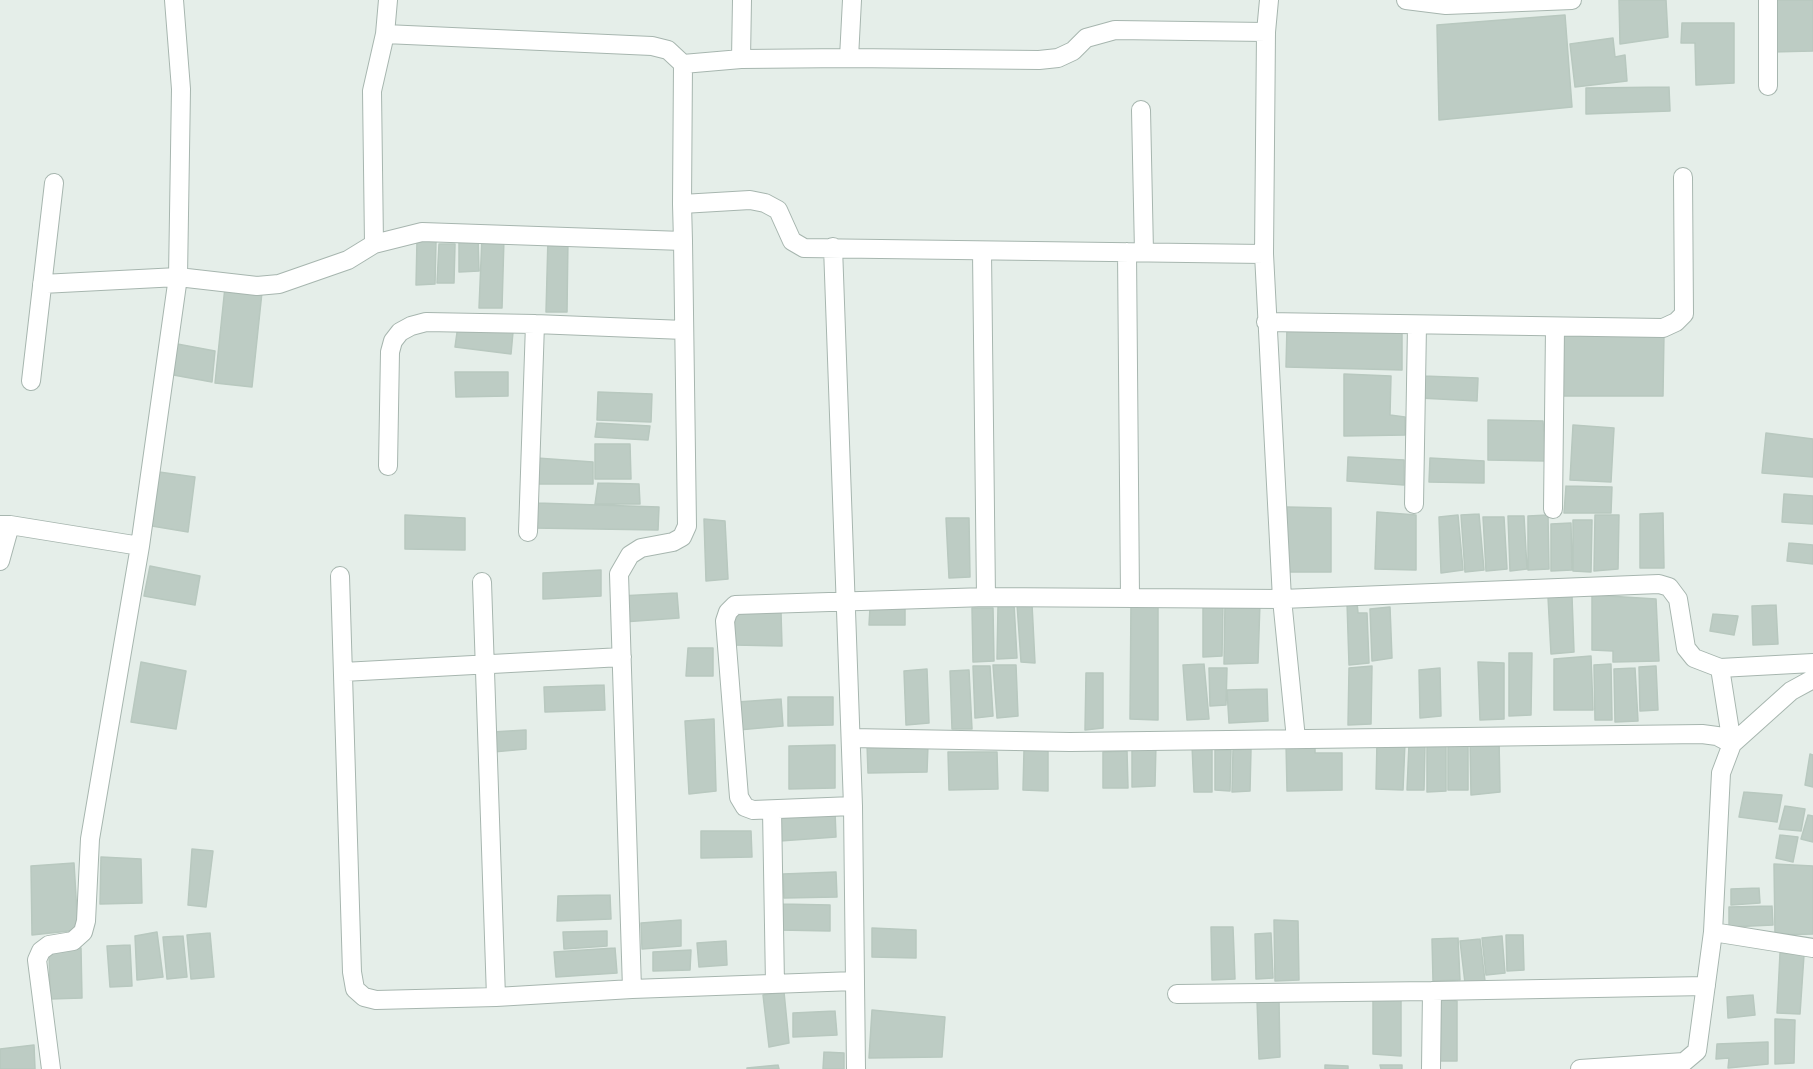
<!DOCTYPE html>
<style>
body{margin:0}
canvas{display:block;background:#e5eee9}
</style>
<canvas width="1813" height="1069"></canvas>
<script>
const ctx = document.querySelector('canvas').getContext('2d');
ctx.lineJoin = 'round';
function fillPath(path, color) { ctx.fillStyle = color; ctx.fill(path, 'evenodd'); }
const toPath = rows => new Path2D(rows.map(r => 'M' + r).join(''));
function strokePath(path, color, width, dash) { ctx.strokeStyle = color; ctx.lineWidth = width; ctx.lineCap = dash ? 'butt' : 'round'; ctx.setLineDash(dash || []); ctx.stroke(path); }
const building = toPath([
 [1619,0,1666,0,1668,37,1620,44,1619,0],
 [1771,0,1813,0,1813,51,1771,52,1771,0],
 [1565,15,1572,107,1439,120,1437,25,1565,15],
 [1682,23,1734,23,1734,83,1696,85,1695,43,1681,43,1682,23],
 [1613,38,1615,57,1625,55,1627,81,1575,87,1570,44,1613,38],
 [1669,87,1670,111,1586,114,1586,88,1669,87],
 [459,237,478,237,479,271,459,272,459,237],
 [482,237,504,238,502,308,479,308,482,237],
 [548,238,568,238,567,312,546,312,548,238],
 [417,240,436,241,435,284,416,285,417,240],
 [439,244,455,244,454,283,437,283,439,244],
 [225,287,262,292,252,387,215,383,225,287],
 [458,325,513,332,511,354,455,347,458,325],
 [1287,326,1402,329,1402,370,1286,367,1287,326],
 [1563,333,1664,333,1663,396,1563,396,1563,333],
 [172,343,215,351,212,382,168,374,172,343],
 [455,372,508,372,508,396,456,397,455,372],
 [1344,374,1391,376,1390,415,1405,417,1405,435,1344,436,1344,374],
 [1423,376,1478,378,1477,401,1420,398,1423,376],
 [598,392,652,394,651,422,597,420,598,392],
 [1488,420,1543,421,1546,461,1488,460,1488,420],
 [597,423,650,426,648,440,595,437,597,423],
 [1573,425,1614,428,1611,482,1570,480,1573,425],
 [1766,433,1813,439,1813,477,1762,473,1766,433],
 [595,444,630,444,631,479,595,479,595,444],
 [1348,457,1404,460,1404,485,1347,481,1348,457],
 [537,458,593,462,593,484,536,484,537,458],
 [1430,458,1484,461,1484,483,1429,482,1430,458],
 [159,472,195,477,188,532,152,526,159,472],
 [598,483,639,484,640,504,595,504,598,483],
 [1566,486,1612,487,1611,513,1564,513,1566,486],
 [1784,494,1813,496,1813,524,1782,522,1784,494],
 [537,503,659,507,658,530,533,528,537,503],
 [1287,507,1331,508,1331,572,1287,572,1287,507],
 [1377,512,1416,515,1416,570,1375,569,1377,512],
 [1663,513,1664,568,1640,568,1640,514,1663,513],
 [1479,514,1484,570,1465,572,1461,515,1479,514],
 [405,515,465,518,465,550,405,549,405,515],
 [1458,515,1463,570,1441,573,1439,517,1458,515],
 [1548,515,1549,569,1528,570,1528,516,1548,515],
 [1595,515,1619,515,1618,569,1594,571,1595,515],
 [1508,516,1524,516,1527,569,1510,571,1508,516],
 [1483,517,1504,517,1507,569,1486,571,1483,517],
 [946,518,969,518,970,577,949,578,946,518],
 [704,519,725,521,728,579,706,581,704,519],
 [1573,520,1592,520,1591,572,1573,571,1573,520],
 [1571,523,1572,570,1551,571,1551,524,1571,523],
 [1789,543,1813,545,1813,564,1787,561,1789,543],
 [150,566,200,576,195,605,144,596,150,566],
 [601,570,601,596,543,599,543,573,601,570],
 [677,593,679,618,623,622,620,596,677,593],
 [1592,595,1656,599,1659,661,1613,662,1613,651,1592,650,1592,595],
 [1572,596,1574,652,1551,654,1548,597,1572,596],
 [1131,601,1158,601,1158,720,1130,719,1131,601],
 [1260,602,1258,663,1224,664,1225,604,1260,602],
 [1347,602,1357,602,1358,613,1367,613,1369,663,1349,665,1347,602],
 [1203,603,1223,604,1222,656,1203,657,1203,603],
 [1014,604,1017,658,997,659,998,606,1014,604],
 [1017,604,1032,604,1035,663,1021,662,1017,604],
 [1776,605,1778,644,1753,645,1752,606,1776,605],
 [1390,607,1392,658,1372,661,1370,609,1390,607],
 [870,608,905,608,905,625,869,625,870,608],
 [972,608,993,608,994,661,973,662,972,608],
 [735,612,781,612,782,646,734,645,735,612],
 [1713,614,1738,616,1734,635,1710,631,1713,614],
 [688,648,713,648,713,676,686,676,688,648],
 [1509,653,1532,653,1531,715,1509,716,1509,653],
 [1591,656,1593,710,1554,710,1554,659,1591,656],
 [141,662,186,671,176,729,131,722,141,662],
 [1478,662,1504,663,1504,719,1480,720,1478,662],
 [1204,664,1209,719,1187,720,1183,665,1204,664],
 [1611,664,1612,720,1595,720,1594,665,1611,664],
 [993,665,1016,665,1018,716,997,718,993,665],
 [973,666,990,666,993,716,975,718,973,666],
 [1372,666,1371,724,1348,725,1349,668,1372,666],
 [1656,666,1658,710,1640,711,1639,667,1656,666],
 [1209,668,1227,668,1226,705,1210,706,1209,668],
 [1440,668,1441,716,1420,718,1419,670,1440,668],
 [1635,668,1638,721,1615,722,1614,669,1635,668],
 [927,669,929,723,906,725,904,671,927,669],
 [969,670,972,729,952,729,950,671,969,670],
 [1086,673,1103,673,1103,728,1085,730,1086,673],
 [604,685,605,710,545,712,544,687,604,685],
 [1267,689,1268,721,1229,723,1227,690,1267,689],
 [788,697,833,697,833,725,788,726,788,697],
 [781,699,783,726,738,730,737,702,781,699],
 [714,719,716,791,689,794,685,721,714,719],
 [526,730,526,749,493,752,492,732,526,730],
 [1499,738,1500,792,1471,795,1470,739,1499,738],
 [1377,740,1405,742,1403,790,1376,789,1377,740],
 [1427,741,1446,742,1446,791,1427,792,1427,741],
 [1132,743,1156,743,1155,786,1132,787,1132,743],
 [1286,743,1315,743,1315,753,1342,753,1342,790,1287,791,1286,743],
 [1448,743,1468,743,1468,790,1448,790,1448,743],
 [867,744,928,745,927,772,868,773,867,744],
 [1409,744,1425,744,1424,790,1407,790,1409,744],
 [835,745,835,788,789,789,789,746,835,745],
 [1192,745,1212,745,1212,792,1194,792,1192,745],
 [1048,749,1048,791,1023,790,1024,750,1048,749],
 [1251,749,1250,791,1232,792,1233,750,1251,749],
 [1215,750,1231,750,1230,791,1215,790,1215,750],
 [1127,751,1128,788,1103,788,1103,752,1127,751],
 [948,752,997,752,998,789,949,790,948,752],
 [1810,754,1813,755,1813,787,1805,785,1810,754],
 [1744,792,1782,795,1777,822,1739,817,1744,792],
 [1785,806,1805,809,1801,831,1779,829,1785,806],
 [835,811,836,837,780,841,780,812,835,811],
 [1808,815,1813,816,1813,842,1801,839,1808,815],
 [701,831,751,831,752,857,701,858,701,831],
 [1780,835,1798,837,1793,862,1776,858,1780,835],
 [192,849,213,851,206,907,188,905,192,849],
 [101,857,141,859,142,903,100,904,101,857],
 [74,863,78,930,32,935,31,866,74,863],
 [1774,864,1813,866,1813,934,1775,935,1774,864],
 [836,872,837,897,784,898,783,874,836,872],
 [1759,888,1760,903,1731,905,1731,889,1759,888],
 [610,895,611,919,557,921,558,896,610,895],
 [781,904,830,905,830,931,779,930,781,904],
 [1772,906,1773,925,1729,927,1729,907,1772,906],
 [681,920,681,946,642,949,641,923,681,920],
 [1274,920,1298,921,1299,980,1275,981,1274,920],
 [1211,927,1233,927,1235,979,1212,980,1211,927],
 [872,928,916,930,916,958,872,957,872,928],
 [607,931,607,946,564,949,563,932,607,931],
 [157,932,163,977,137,980,135,936,157,932],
 [210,933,214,977,191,979,187,935,210,933],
 [1271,933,1273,978,1256,979,1255,934,1271,933],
 [1506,935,1523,935,1524,970,1507,971,1506,935],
 [183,936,187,977,167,979,163,937,183,936],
 [1502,936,1505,973,1486,975,1482,938,1502,936],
 [1458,938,1460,980,1433,981,1432,939,1458,938],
 [1480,939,1485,981,1465,983,1460,941,1480,939],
 [726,941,727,965,699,967,697,943,726,941],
 [130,945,132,986,110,987,107,946,130,945],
 [81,948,82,998,50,999,49,950,81,948],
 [615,948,617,973,556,977,554,952,615,948],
 [691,950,690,970,653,971,653,952,691,950],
 [1780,953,1804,955,1800,1014,1777,1013,1780,953],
 [784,992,789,1043,769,1047,763,995,784,992],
 [1373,995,1401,996,1401,1056,1373,1054,1373,995],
 [1753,995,1755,1015,1728,1018,1727,997,1753,995],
 [1434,999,1457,1001,1457,1061,1434,1061,1434,999],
 [1257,1000,1279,1000,1280,1057,1259,1059,1257,1000],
 [872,1010,945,1017,942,1057,869,1058,872,1010],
 [835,1011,837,1035,793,1037,793,1013,835,1011],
 [1775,1019,1795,1020,1794,1063,1775,1064,1775,1019],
 [1768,1042,1768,1064,1728,1068,1729,1058,1716,1059,1717,1044,1768,1042],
 [34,1045,35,1069,0,1069,0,1049,34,1045],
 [824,1052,844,1053,844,1069,823,1069,824,1052],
 [778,1065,779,1069,747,1069,747,1068,778,1065],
 [1325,1065,1348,1066,1348,1069,1325,1069,1325,1065],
 [1380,1065,1402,1065,1402,1069,1381,1069,1380,1065]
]);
fillPath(building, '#bdccc4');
strokePath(building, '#b8c8bf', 1.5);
const street = toPath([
 [174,0,181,89,178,277,257,286,279,284,348,260,374,244,422,232,683,241,687,526,682,537,673,542,641,548,630,555,619,574,632,989],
 [1406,0,1446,5,1572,0],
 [1768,0,1768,86],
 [385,34,652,46,668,50,683,64,682,204],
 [849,58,1039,60,1058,58,1073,51,1086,38,1115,30,1266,32],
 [741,59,849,58,852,0],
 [683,64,741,59,742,0],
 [1141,110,1144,252],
 [683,241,682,204,750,200,765,203,778,210,792,241,804,248,1264,254],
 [374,244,372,91,385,34,388,0],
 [833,247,853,806,856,1069],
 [982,252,986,597],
 [1127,252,1130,597],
 [42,284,178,277,140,546,90,839,86,921,83,932,73,941,49,945,41,951,37,960,51,1069],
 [1266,322,1663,328,1676,322,1684,314,1683,177],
 [31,381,54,183],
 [388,466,390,352,393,341,400,332,411,326,426,322,535,324,684,330],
 [1414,504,1417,325],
 [1553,509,1555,328],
 [0,525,10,525,0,561],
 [10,525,140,546],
 [528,532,535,324],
 [340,576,352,972,355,989,364,997,376,1000,496,997,632,989,855,981],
 [482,582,496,997],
 [1720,668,1732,744],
 [343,672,622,657],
 [851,738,1070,742,1702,734,1717,736,1732,744],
 [1296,739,1282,599,1659,584,1669,587,1678,599,1686,648,1694,658,1720,668,1813,663],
 [853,806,753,810,745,807,739,797,725,621,728,612,735,605,986,597,1282,599,1264,254,1266,32,1269,0],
 [772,810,775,984],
 [1713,932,1813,948],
 [1177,994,1432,991],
 [1431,1069,1432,991,1706,986],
 [1580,1069,1684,1062,1697,1051,1713,932,1721,773,1732,744,1791,691,1813,679]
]);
strokePath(street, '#a7b6af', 20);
strokePath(street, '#fff', 18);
</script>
